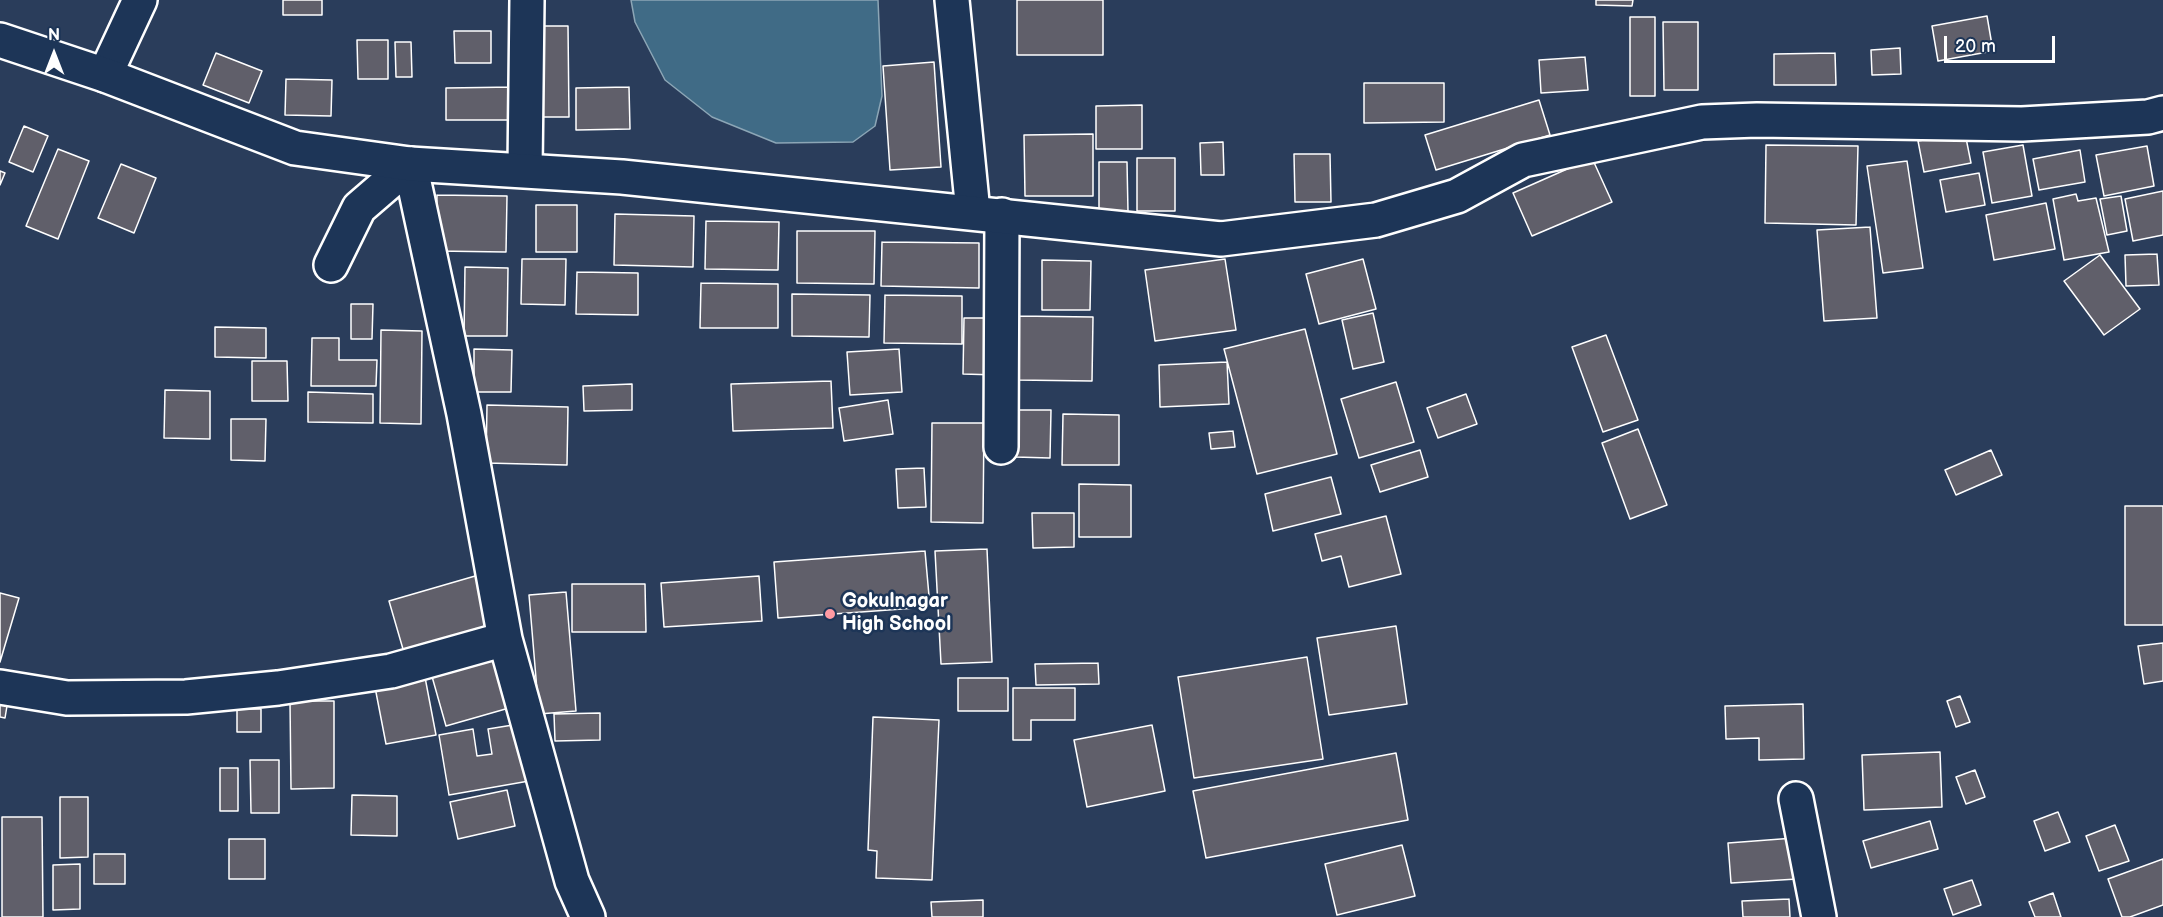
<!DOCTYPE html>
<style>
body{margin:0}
#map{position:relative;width:2163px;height:917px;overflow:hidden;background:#2a3d5b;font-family:"Balsamiq Sans",sans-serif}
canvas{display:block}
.north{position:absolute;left:24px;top:24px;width:60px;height:60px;-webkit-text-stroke:4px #1d3557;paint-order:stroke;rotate:0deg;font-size:16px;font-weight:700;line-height:24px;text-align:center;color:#fff}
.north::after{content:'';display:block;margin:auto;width:21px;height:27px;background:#fff;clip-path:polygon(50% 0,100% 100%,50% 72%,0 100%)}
.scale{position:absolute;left:1944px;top:36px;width:111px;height:27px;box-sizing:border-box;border:3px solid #fff;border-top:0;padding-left:8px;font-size:18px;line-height:21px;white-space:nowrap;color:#fff;-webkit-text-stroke:4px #1d3557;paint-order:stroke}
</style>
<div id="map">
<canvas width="2163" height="917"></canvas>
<div class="north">N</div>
<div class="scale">20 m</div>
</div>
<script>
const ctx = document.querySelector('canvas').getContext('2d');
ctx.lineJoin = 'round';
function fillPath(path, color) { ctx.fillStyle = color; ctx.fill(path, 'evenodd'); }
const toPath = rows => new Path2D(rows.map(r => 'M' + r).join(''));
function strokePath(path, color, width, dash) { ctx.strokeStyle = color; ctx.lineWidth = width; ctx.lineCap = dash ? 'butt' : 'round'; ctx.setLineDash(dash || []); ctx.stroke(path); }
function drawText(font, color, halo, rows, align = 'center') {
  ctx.font = font + ' "Balsamiq Sans",sans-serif'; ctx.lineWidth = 5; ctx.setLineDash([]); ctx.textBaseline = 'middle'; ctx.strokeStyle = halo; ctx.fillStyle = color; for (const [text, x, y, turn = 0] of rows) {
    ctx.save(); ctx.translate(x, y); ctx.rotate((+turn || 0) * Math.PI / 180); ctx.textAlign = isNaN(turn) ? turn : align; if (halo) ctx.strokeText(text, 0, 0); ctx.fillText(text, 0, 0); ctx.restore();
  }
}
const water = toPath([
 [631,0,878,0,882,96,875,126,853,142,776,143,712,117,665,80,635,22,631,0]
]);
fillPath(water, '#406b86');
strokePath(water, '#8ca6b6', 1.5);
const building = toPath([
 [283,0,322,0,322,15,283,15,283,0],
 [1017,0,1103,0,1103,55,1017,55,1017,0],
 [1596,0,1633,0,1632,6,1596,5,1596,0],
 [1987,16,1993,51,1938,61,1932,26,1987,16],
 [1630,17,1655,17,1655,96,1630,96,1630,17],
 [1663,22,1698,22,1698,90,1664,90,1663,22],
 [537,26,568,26,569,117,538,117,537,26],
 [454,31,491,31,491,63,455,63,454,31],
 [357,40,388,40,388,79,358,79,357,40],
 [395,42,411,42,412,77,396,77,395,42],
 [1900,48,1901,74,1872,75,1871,50,1900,48],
 [216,53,262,71,249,103,203,85,216,53],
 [1835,53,1836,85,1774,85,1774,54,1835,53],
 [1585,57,1588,90,1541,93,1539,60,1585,57],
 [934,62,941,167,890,170,883,66,934,62],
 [286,79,332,80,331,116,285,115,286,79],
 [1364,83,1444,83,1444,122,1364,123,1364,83],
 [514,87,515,120,446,120,446,88,514,87],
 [629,87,630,129,576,130,576,88,629,87],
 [1539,100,1550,135,1436,170,1425,135,1539,100],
 [1142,105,1142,149,1096,149,1096,106,1142,105],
 [24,126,48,136,33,172,9,162,24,126],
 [1965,133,1971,163,1924,172,1918,141,1965,133],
 [1093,134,1093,196,1025,196,1024,135,1093,134],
 [1223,142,1224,175,1201,175,1200,143,1223,142],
 [1766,145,1858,146,1856,225,1765,223,1766,145],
 [2023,145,2032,196,1992,203,1983,152,2023,145],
 [2147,146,2154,186,2104,196,2096,155,2147,146],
 [58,149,89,161,58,239,26,226,58,149],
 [2080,150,2085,182,2039,190,2033,159,2080,150],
 [1294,154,1330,154,1331,202,1295,202,1294,154],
 [1137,158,1175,158,1175,211,1137,211,1137,158],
 [1592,158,1612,202,1532,236,1513,193,1592,158],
 [1907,161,1923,268,1883,273,1867,166,1907,161],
 [1099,162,1127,162,1128,212,1099,212,1099,162],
 [121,164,156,178,134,233,98,218,121,164],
 [0,171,5,173,0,185,0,171],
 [1979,173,1985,205,1946,212,1940,180,1979,173],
 [2163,191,2163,235,2133,241,2125,199,2163,191],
 [2076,194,2078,201,2096,198,2109,252,2064,260,2053,199,2076,194],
 [437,195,507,196,506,252,436,251,437,195],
 [2121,196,2127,231,2107,235,2100,199,2121,196],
 [2046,203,2055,249,1994,260,1986,215,2046,203],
 [536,205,577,205,577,252,536,252,536,205],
 [615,214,694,216,693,267,614,265,615,214],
 [706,221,779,222,778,270,705,269,706,221],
 [1870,227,1877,318,1824,321,1817,230,1870,227],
 [797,231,875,231,874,284,797,283,797,231],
 [882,242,979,243,979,288,881,286,882,242],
 [2157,254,2159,285,2126,286,2125,255,2157,254],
 [2100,255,2140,309,2104,335,2064,281,2100,255],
 [522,259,566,259,565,305,521,304,522,259],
 [1225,259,1236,330,1155,341,1145,270,1225,259],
 [1363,259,1376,309,1319,324,1306,274,1363,259],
 [1042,260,1091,261,1090,310,1042,310,1042,260],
 [465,267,508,268,507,336,464,336,465,267],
 [577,272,638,273,638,315,576,314,577,272],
 [701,283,778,284,778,328,700,328,701,283],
 [792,294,870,295,869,337,792,336,792,294],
 [885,295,962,296,962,344,884,343,885,295],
 [351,304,373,304,372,339,351,339,351,304],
 [1373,313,1384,362,1353,369,1342,320,1373,313],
 [1017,316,1093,317,1092,381,1016,380,1017,316],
 [964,318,998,318,997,375,963,374,964,318],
 [215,327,266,328,266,358,215,357,215,327],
 [1305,329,1337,454,1257,474,1224,349,1305,329],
 [381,330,422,331,421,424,380,423,381,330],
 [1606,335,1638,420,1603,432,1572,347,1606,335],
 [312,338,339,338,339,360,377,360,376,386,311,386,312,338],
 [474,349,512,350,511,392,474,392,474,349],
 [899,349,902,392,850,395,847,352,899,349],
 [252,361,287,361,288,401,252,401,252,361],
 [1227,362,1229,404,1160,407,1159,365,1227,362],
 [831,381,833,428,733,431,731,384,831,381],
 [1396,382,1414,442,1359,458,1341,399,1396,382],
 [632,384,632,410,584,411,583,386,632,384],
 [165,390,210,391,210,439,164,438,165,390],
 [308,392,373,394,373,423,308,422,308,392],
 [1466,394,1477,424,1438,438,1427,408,1466,394],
 [888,400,893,434,844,441,839,408,888,400],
 [487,405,568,407,567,465,486,463,487,405],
 [1016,410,1051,410,1050,458,1015,457,1016,410],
 [1063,414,1119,415,1119,465,1062,465,1063,414],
 [231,419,266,419,265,461,231,460,231,419],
 [932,423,984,423,983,523,931,522,932,423],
 [1638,429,1667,505,1630,519,1602,443,1638,429],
 [1233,431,1235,447,1211,449,1209,433,1233,431],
 [1420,450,1428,477,1380,492,1371,465,1420,450],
 [1991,450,2002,475,1956,495,1945,470,1991,450],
 [924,468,926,507,898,508,896,469,924,468],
 [1331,477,1341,514,1273,531,1265,494,1331,477],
 [1079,484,1131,485,1131,537,1079,537,1079,484],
 [2125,506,2163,506,2163,625,2125,625,2125,506],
 [1032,513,1074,513,1074,547,1033,548,1032,513],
 [1386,516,1401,574,1349,587,1341,556,1322,561,1315,534,1386,516],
 [987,549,992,662,941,664,935,551,987,549],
 [925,551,930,607,778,618,774,562,925,551],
 [482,574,498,628,405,656,389,601,482,574],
 [759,576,762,621,664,627,661,583,759,576],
 [572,584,645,584,646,632,572,632,572,584],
 [566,592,576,711,539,714,529,595,566,592],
 [0,593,19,598,0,662,0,593],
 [1396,626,1407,704,1329,715,1317,638,1396,626],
 [2163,643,2163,681,2144,684,2138,646,2163,643],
 [500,653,516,706,446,726,431,673,500,653],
 [1307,657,1323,759,1194,778,1178,677,1307,657],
 [1098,663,1099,684,1036,685,1035,664,1098,663],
 [424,672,436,735,386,744,374,682,424,672],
 [958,678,1008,678,1008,711,958,711,958,678],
 [1013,688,1075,688,1075,720,1031,720,1031,740,1013,740,1013,688],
 [0,693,9,694,5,718,0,717,0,693],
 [1960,696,1970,722,1956,727,1947,701,1960,696],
 [290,701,334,701,334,788,291,789,290,701],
 [1803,704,1804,759,1759,760,1759,738,1726,739,1725,706,1803,704],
 [237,709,261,709,261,732,237,732,237,709],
 [600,713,600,740,555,741,554,714,600,713],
 [873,717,939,720,932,880,876,878,877,851,868,850,873,717],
 [519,724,529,781,449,795,439,735,473,729,477,756,492,754,488,729,519,724],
 [1152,725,1165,791,1087,807,1074,740,1152,725],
 [1940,752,1942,807,1864,810,1862,755,1940,752],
 [1396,753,1408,820,1206,858,1193,791,1396,753],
 [250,760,279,760,279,813,251,813,250,760],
 [220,768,238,768,238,811,220,811,220,768],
 [1975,770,1985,797,1966,804,1956,777,1975,770],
 [507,790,515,826,458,839,450,802,507,790],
 [352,795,397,796,397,836,351,835,352,795],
 [60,797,88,797,88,857,60,858,60,797],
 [2058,812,2070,842,2045,851,2034,821,2058,812],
 [2,817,42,817,43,917,2,917,2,817],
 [1930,821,1938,849,1871,868,1863,841,1930,821],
 [2115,825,2129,861,2099,871,2086,836,2115,825],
 [1794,838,1797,879,1731,883,1728,843,1794,838],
 [229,839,265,839,265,879,229,879,229,839],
 [1402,845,1415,896,1337,915,1325,864,1402,845],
 [94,854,125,854,125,884,94,884,94,854],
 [2163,859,2163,905,2130,917,2122,917,2108,879,2163,859],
 [80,864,80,909,53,910,53,865,80,864],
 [1972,880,1981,905,1953,915,1944,889,1972,880],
 [2053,893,2061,917,2035,917,2029,902,2053,893],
 [1789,899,1790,917,1743,917,1742,901,1789,899],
 [983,900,983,917,932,917,931,902,983,900]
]);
fillPath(building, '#605f6a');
strokePath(building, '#fff', 1.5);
const street = toPath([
 [952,0,973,212],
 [105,75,140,0],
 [525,169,527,0],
 [331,265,359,208,410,164,464,414,505,639,572,881,588,917],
 [1001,447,1002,215],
 [0,687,67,698,186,697,278,688,391,671,505,639],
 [1796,799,1819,917]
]);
const secondary = toPath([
 [0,40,105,75,295,148,410,164,622,177,1221,239,1376,220,1457,196,1523,160,1702,122,1757,120,2022,124,2148,117,2163,113]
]);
strokePath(street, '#fff', 38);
strokePath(secondary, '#fff', 38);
strokePath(street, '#1d3557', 33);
strokePath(secondary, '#1d3557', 33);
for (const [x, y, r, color] of [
 [830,614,6,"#ff9aa2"]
]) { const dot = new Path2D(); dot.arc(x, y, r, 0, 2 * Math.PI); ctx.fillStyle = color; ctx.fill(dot); strokePath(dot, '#1d3557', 2); }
drawText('bold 20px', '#fff', '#1d3557', [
 ["Gokulnagar",842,602],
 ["High School",842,625]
], 'left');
</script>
